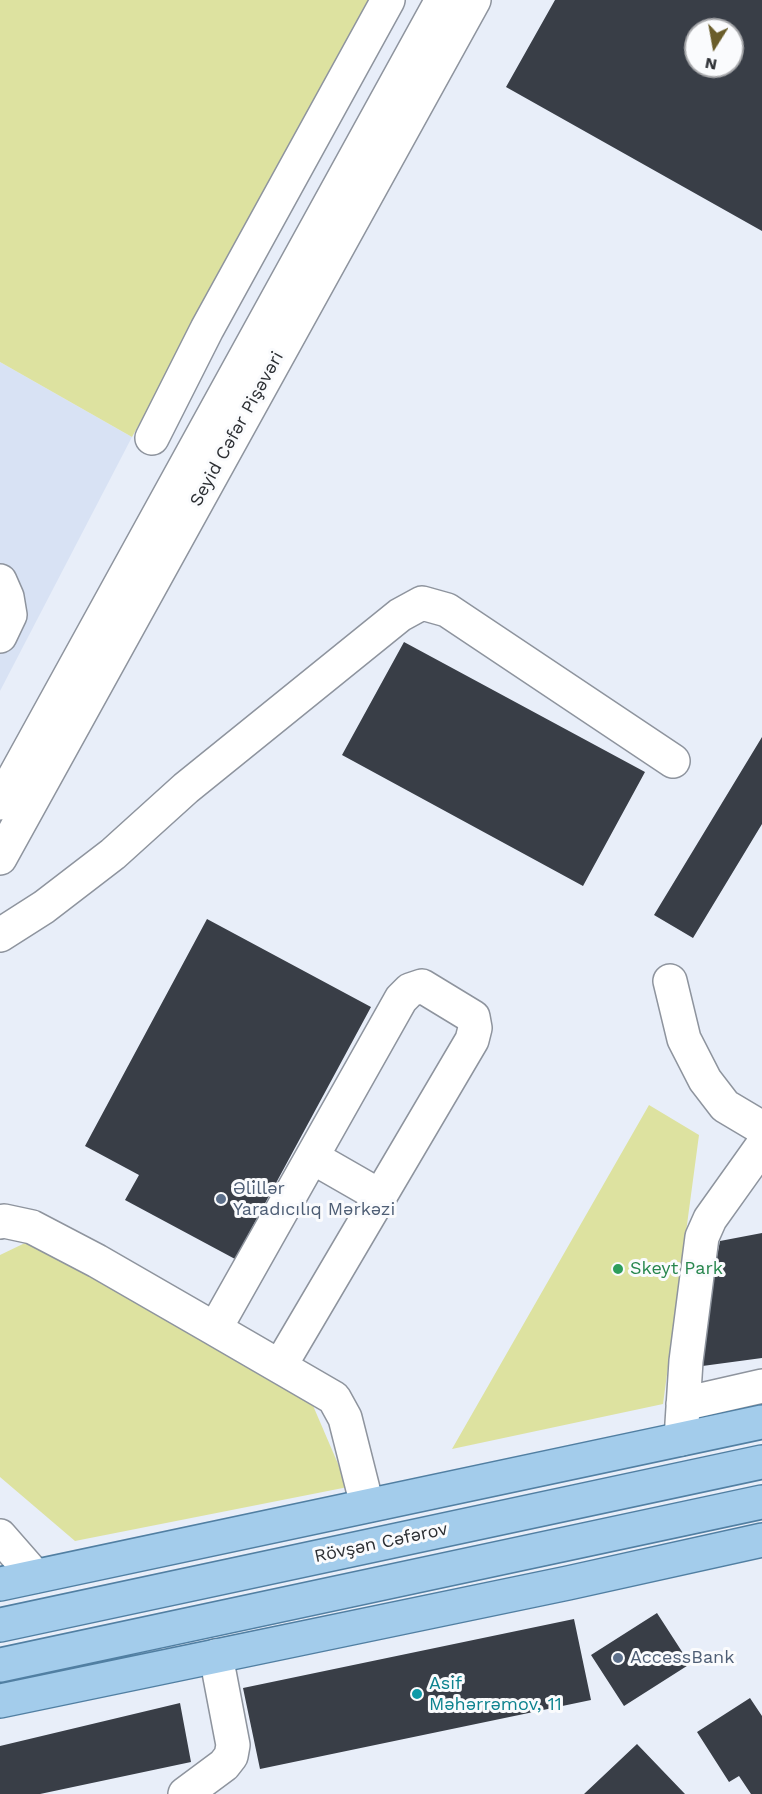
<!DOCTYPE html>
<meta charset="utf-8">
<style>
body{margin:0}
#map{position:relative;width:762px;height:1794px;overflow:hidden;background:#e8eef9;font-family:"Work Sans",sans-serif}
canvas{display:block}
.north{position:absolute;left:684px;top:18px;width:60px;height:60px;box-sizing:border-box;background:#fafbfd;border:2px solid #a8a9ac;border-radius:50%;rotate:191deg;font-size:16px;font-weight:700;line-height:24px;text-align:center;color:#2c2f33}
.north::after{content:'';display:block;margin:auto;width:21px;height:27px;background:#6a5d2a;clip-path:polygon(50% 0,100% 100%,50% 72%,0 100%)}
</style>
<div id="map">
<canvas width="762" height="1794"></canvas>
<div class="north">N</div>
</div>
<script>
const ctx = document.querySelector('canvas').getContext('2d');
ctx.lineJoin = 'round';
function fillPath(path, color) { ctx.fillStyle = color; ctx.fill(path, 'evenodd'); }
const toPath = rows => new Path2D(rows.map(r => 'M' + r).join(''));
function strokePath(path, color, width, dash) { ctx.strokeStyle = color; ctx.lineWidth = width; ctx.lineCap = dash ? 'butt' : 'round'; ctx.setLineDash(dash || []); ctx.stroke(path); }
function drawText(font, color, halo, rows, align = 'center') {
  ctx.font = font + ' "Work Sans",sans-serif'; ctx.lineWidth = 6; ctx.setLineDash([]); ctx.textBaseline = 'middle'; ctx.strokeStyle = halo; ctx.fillStyle = color; for (const [text, x, y, turn = 0] of rows) {
    ctx.save(); ctx.translate(x, y); ctx.rotate((+turn || 0) * Math.PI / 180); ctx.textAlign = isNaN(turn) ? turn : align; if (halo) ctx.strokeText(text, 0, 0); ctx.fillText(text, 0, 0); ctx.restore();
  }
}
fillPath(toPath([
 [0,362,132,437,0,691]
]), '#d8e2f4');
fillPath(toPath([
 [0,0,377,0,132,437,0,362],
 [649,1105,699,1135,663,1404,452,1449],
 [25,1243,305,1387,348,1487,75,1541,0,1477,0,1255]
]), '#dde2a0');
fillPath(toPath([
 [555,0,762,0,762,231,506,87],
 [696,30,732,30,732,66,696,66],
 [404,642,645,772,583,886,342,755],
 [762,737,762,824,693,938,654,915],
 [207,919,371,1007,235,1259,125,1200,139,1175,85,1146],
 [762,1233,762,1358,695,1367,720,1241],
 [657,1613,690,1664,624,1706,591,1655],
 [574,1619,591,1700,260,1769,243,1688],
 [750,1698,762,1716,762,1794,751,1794,739,1776,729,1782,697,1732],
 [180,1703,191,1762,40,1794,0,1794,0,1746],
 [637,1744,685,1794,584,1794]
]), '#393e47');
const minor = toPath([
 [152,438,207,329,388,0],
 [0,581,7,597,10,615,0,636],
 [0,803,442,0],
 [0,858,474,0],
 [0,935,44,907,113,854,186,788,400,615,422,603,447,610,673,761],
 [670,981,684,1039,705,1080,725,1106,762,1128],
 [312,1157,380,1196],
 [0,1222,4,1221,32,1227,97,1261,215,1329],
 [280,1366,472,1040,475,1028,473,1017,422,986,410,990,401,999,215,1329,334,1398,345,1418,367,1505],
 [683,1404,762,1386],
 [681,1439,686,1361,702,1237,710,1219,762,1146],
 [0,1536,35,1576],
 [185,1794,224,1765,231,1756,233,1745,216,1656]
]);
const major = toPath([
 [0,1584,762,1422],
 [0,1625,762,1462],
 [0,1665,762,1502],
 [0,1701,568,1583,762,1540]
]);
strokePath(minor, '#8e949e', 36);
strokePath(major, '#517fa2', 36);
strokePath(minor, '#fff', 33);
strokePath(major, '#a3cceb', 33);
for (const [x, y, r, color] of [
 [221,1199,6,"#5c6f8a"],
 [618,1269,6,"#2e9e5b"],
 [618,1658,6,"#5c6f8a"],
 [417,1694,6,"#0f9aa8"]
]) { const dot = new Path2D(); dot.arc(x, y, r, 0, 2 * Math.PI); ctx.fillStyle = color; ctx.fill(dot); strokePath(dot, '#fafbfd', 2); }
drawText('18px', '#2c2f33', '#fafbfd', [
 ["Seyid Cəfər Pişəvəri",237,429,-61],
 ["Rövşən Cəfərov",381,1543,-12]
]);
drawText('18px', '#4e5e75', '#fafbfd', [
 ["Əlillər",233,1189],
 ["Yaradıcılıq Mərkəzi",233,1210],
 ["AccessBank",630,1658]
], 'left');
drawText('18px', '#27864d', '#fafbfd', [
 ["Skeyt Park",630,1269]
], 'left');
drawText('18px', '#0d838f', '#fafbfd', [
 ["Asif",429,1684],
 ["Məhərrəmov, 11",429,1705]
], 'left');
</script>
